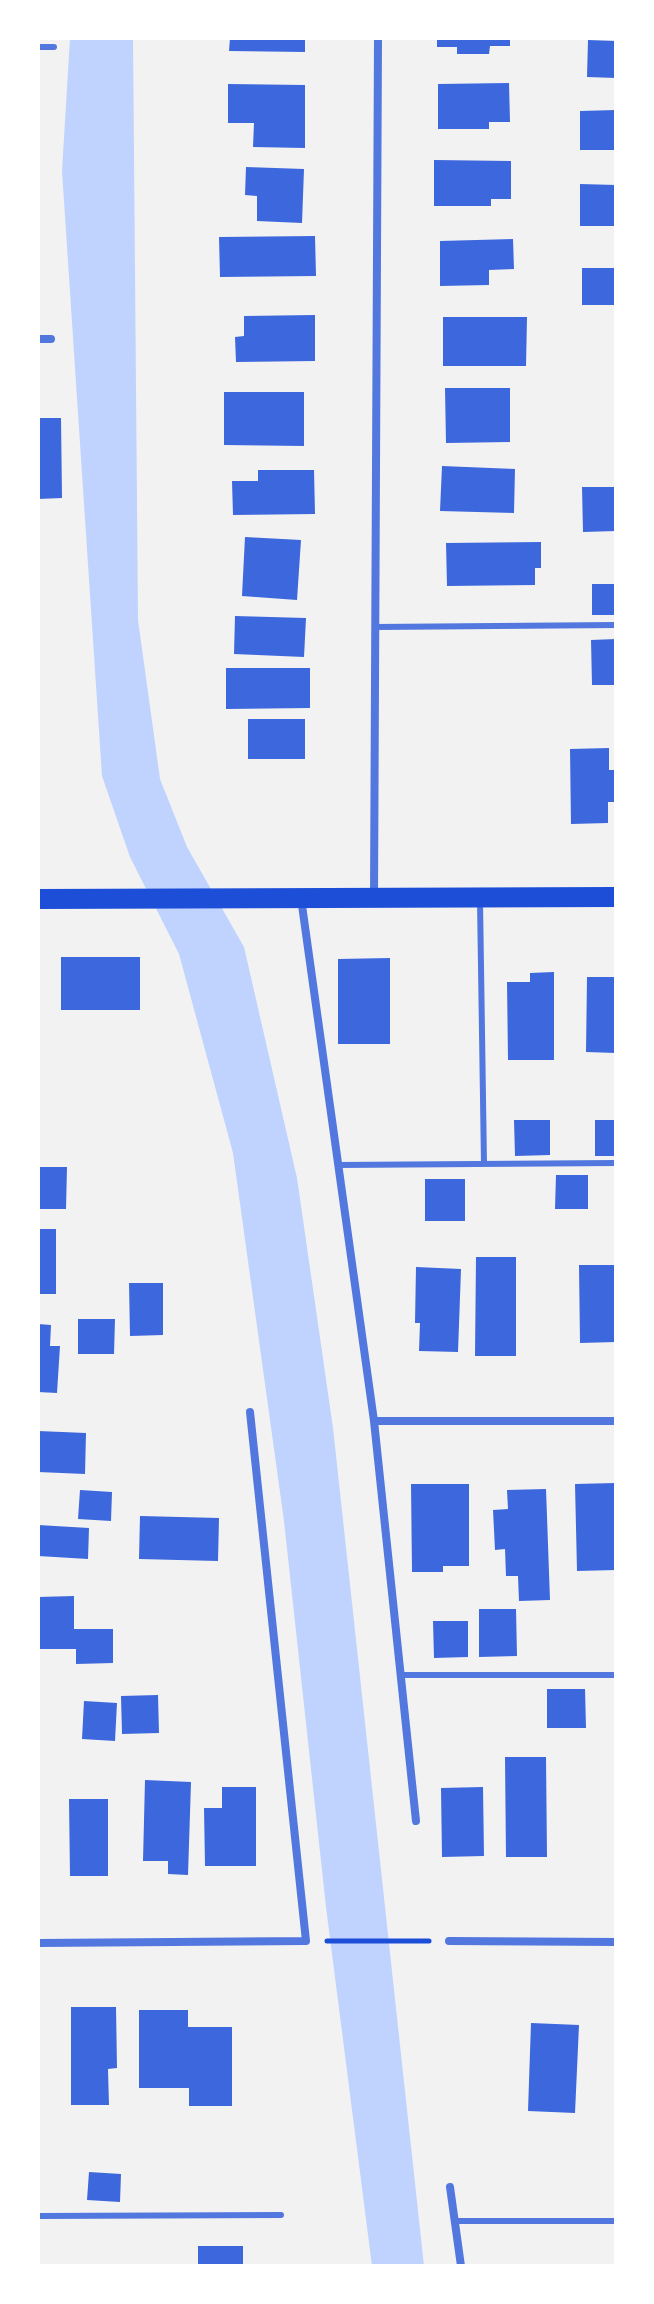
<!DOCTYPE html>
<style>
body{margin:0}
#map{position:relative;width:654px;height:2304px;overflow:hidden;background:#f2f2f2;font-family:Manrope,sans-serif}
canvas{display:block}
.frame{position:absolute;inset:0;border:40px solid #fff;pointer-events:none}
</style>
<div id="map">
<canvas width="654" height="2304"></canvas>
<div class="frame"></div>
</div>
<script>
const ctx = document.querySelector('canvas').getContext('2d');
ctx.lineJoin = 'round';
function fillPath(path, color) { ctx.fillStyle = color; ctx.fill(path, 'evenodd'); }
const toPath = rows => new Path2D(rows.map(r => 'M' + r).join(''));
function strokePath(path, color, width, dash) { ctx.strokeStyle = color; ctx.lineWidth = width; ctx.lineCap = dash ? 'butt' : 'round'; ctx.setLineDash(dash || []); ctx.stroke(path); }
fillPath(toPath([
 [70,38,133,38,138,620,160,779,187,847,244,947,297,1178,333,1428,424,2266,372,2266,326,1907,284,1521,233,1153,179,954,130,857,102,776,62,171]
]), '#bfd3fe');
fillPath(toPath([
 [230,38,305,38,305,52,229,51],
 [437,38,510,38,510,46,490,46,489,54,457,54,457,47,437,47],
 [588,40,616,41,616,78,587,77],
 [509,83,510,122,489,122,489,129,438,129,438,84],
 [228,84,305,85,305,148,253,147,254,123,228,123],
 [616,110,616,150,580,150,580,111],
 [434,160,511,161,511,199,491,199,491,206,434,206],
 [246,167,304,169,302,223,257,221,257,196,245,195],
 [580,184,616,185,616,226,580,226],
 [315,236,316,276,220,277,219,237],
 [513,239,514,269,489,270,489,285,440,286,440,241],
 [582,268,616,268,616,305,582,305],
 [315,315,315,361,236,362,235,337,244,336,244,316],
 [443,317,527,317,526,366,443,366],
 [445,388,510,388,510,442,446,443],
 [224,392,304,392,304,446,224,445],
 [38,418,61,418,62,498,38,499],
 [442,466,515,469,514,513,440,511],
 [258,470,314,470,315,514,233,515,232,481,258,481],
 [582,487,616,487,616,531,583,532],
 [245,537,301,540,297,600,242,596],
 [541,542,541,568,535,568,535,585,447,586,446,543],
 [592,584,616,584,616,615,592,615],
 [235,616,306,618,304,657,234,654],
 [616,639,616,685,592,685,591,640],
 [226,668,310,668,310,708,226,709],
 [248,719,305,719,305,759,248,759],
 [609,748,609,770,616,770,616,802,608,802,608,823,571,824,570,749],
 [61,957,140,957,140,1010,61,1010],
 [390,958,390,1044,338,1044,338,959],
 [554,972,554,1060,508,1060,507,982,530,982,530,973],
 [587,977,616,977,616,1053,586,1052],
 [514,1120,550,1120,550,1155,515,1156],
 [595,1120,616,1120,616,1156,595,1156],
 [38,1167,67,1167,66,1209,38,1209],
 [556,1175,588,1175,588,1209,555,1209],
 [425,1179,465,1179,465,1221,425,1221],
 [38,1229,56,1229,56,1294,38,1294],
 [476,1257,516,1257,516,1356,475,1356],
 [579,1265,616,1265,616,1342,580,1343],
 [416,1267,461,1269,458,1352,419,1351,420,1323,415,1323],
 [129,1283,163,1283,163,1335,130,1336],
 [78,1319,115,1319,114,1354,78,1354],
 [38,1324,51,1325,50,1346,60,1346,57,1393,38,1392],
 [38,1431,86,1433,85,1474,38,1472],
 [616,1483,616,1570,577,1571,575,1484],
 [411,1484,469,1484,469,1566,443,1566,443,1572,412,1572],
 [546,1489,550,1600,519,1601,518,1576,506,1576,505,1549,495,1550,493,1510,508,1509,507,1490],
 [80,1490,112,1492,111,1521,78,1519],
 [140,1516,219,1518,218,1561,139,1559],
 [38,1525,89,1528,88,1559,38,1556],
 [74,1596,74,1629,113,1629,113,1663,76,1664,76,1649,38,1649,38,1597],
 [479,1609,516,1609,517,1656,479,1657],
 [433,1621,468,1621,468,1657,434,1658],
 [547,1689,585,1689,586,1728,547,1728],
 [158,1695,159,1733,122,1734,121,1696],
 [84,1701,117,1703,115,1741,82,1739],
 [505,1757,546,1757,547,1857,506,1857],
 [145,1780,191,1782,188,1875,168,1874,168,1861,143,1861],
 [222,1787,256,1787,256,1866,205,1866,204,1808,222,1808],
 [483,1787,484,1856,442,1857,441,1788],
 [69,1799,108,1799,108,1876,70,1876],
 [71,2007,116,2007,117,2068,108,2069,109,2105,71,2105],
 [139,2010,188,2010,188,2027,232,2027,232,2106,189,2106,189,2088,139,2088],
 [531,2023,579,2025,575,2113,528,2111],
 [89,2172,121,2174,120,2202,87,2200],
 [198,2246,243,2246,243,2266,198,2266]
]), '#3d67dc');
strokePath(toPath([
 [327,1941,429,1941]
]), '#1d4ed8', 5);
strokePath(toPath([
 [38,47,54,47],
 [376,627,616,625],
 [480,901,484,1164],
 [338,1165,616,1163],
 [401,1675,616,1675],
 [38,2216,281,2215],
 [455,2221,616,2221]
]), '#5277de', 6);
strokePath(toPath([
 [38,339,51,339],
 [374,897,378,38],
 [301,898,374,1421,416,1821],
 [374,1421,616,1421],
 [449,1941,616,1942],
 [38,1943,306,1941,250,1412],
 [450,2187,461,2266]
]), '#5277de', 8);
strokePath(toPath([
 [38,899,616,897]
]), '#1d4ed8', 20);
</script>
